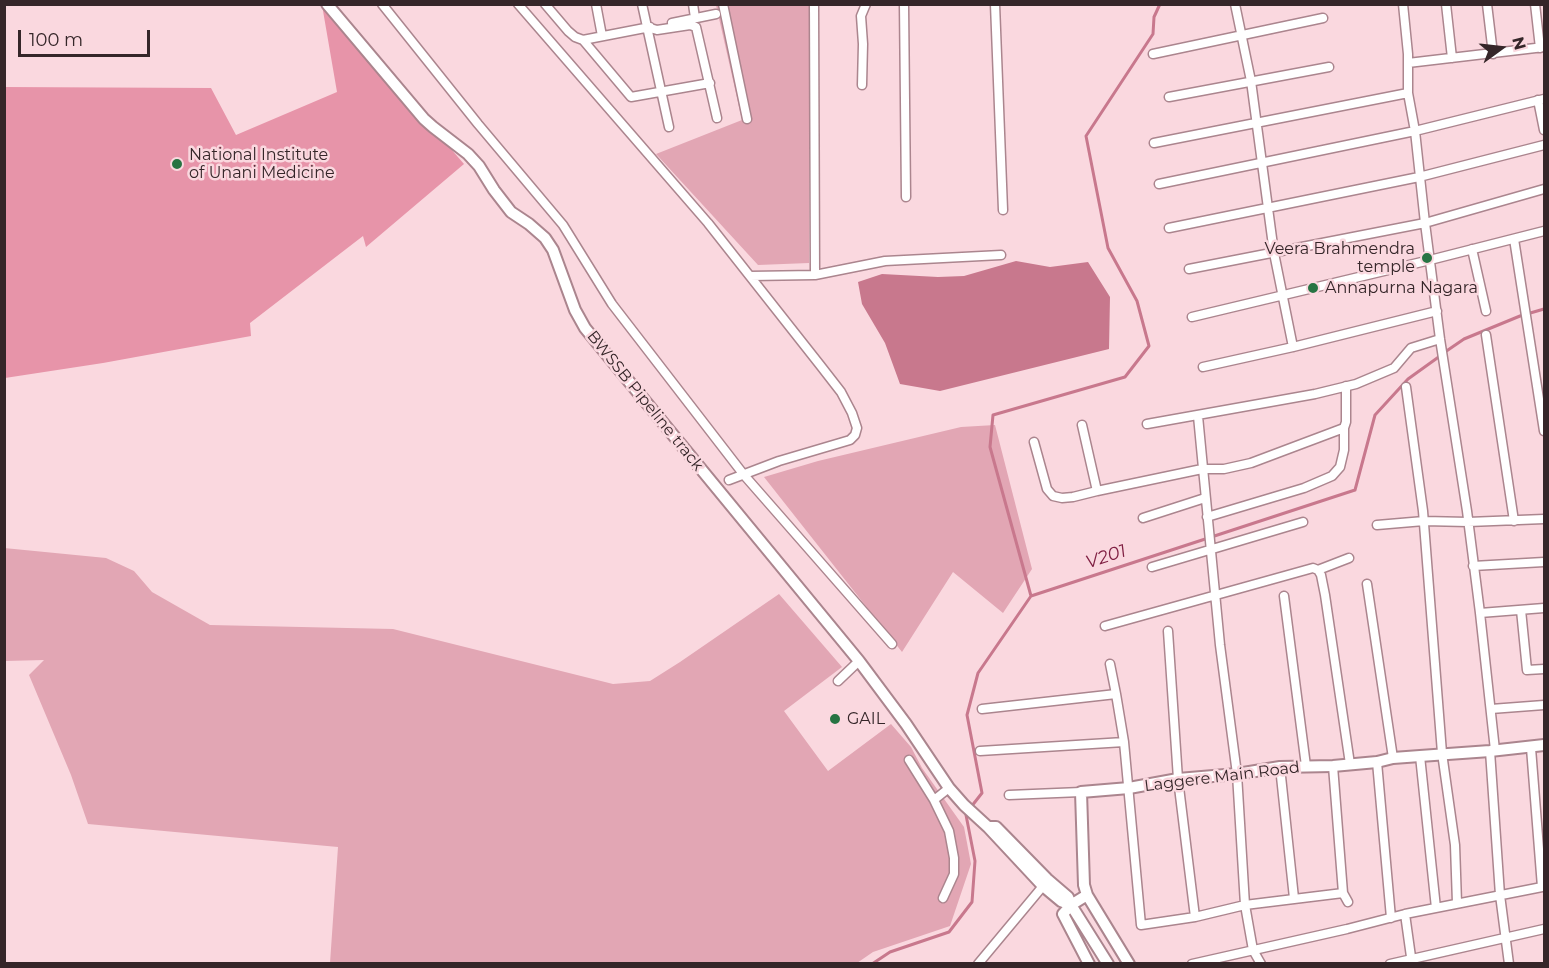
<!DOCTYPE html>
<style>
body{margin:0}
#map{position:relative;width:1549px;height:968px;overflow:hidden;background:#fad8df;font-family:Montserrat,sans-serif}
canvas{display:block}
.frame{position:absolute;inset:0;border:6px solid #352629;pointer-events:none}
.north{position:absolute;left:1471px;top:18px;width:60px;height:60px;-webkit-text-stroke:4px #fad8df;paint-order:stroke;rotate:75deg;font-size:16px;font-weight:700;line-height:24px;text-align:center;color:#352629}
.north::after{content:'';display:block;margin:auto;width:21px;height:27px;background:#352629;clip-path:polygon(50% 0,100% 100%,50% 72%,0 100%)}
.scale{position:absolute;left:18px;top:30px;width:132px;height:27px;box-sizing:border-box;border:3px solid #352629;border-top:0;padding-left:8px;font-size:18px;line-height:21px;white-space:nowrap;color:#352629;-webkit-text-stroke:4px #fad8df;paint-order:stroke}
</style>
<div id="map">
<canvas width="1549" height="968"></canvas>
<div class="frame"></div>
<div class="north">N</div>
<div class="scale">100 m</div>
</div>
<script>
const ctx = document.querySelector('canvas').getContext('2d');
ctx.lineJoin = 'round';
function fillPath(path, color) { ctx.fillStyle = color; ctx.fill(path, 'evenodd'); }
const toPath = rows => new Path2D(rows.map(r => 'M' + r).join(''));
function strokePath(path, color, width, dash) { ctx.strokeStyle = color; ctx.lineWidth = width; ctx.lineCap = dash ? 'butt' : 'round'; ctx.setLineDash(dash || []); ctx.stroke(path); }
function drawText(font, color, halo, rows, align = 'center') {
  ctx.font = font + ' Montserrat,sans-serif'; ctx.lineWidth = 5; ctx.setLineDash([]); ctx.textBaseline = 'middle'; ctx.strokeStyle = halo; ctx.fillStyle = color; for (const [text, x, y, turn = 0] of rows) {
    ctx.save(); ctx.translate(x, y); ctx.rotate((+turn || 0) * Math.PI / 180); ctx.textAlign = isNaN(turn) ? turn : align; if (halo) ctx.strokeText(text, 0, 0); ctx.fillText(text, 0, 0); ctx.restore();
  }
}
fillPath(toPath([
 [716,5,809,5,809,263,758,265,656,154,742,120],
 [995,425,1032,569,1003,613,953,572,902,652,764,477,818,461,961,427],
 [4,548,106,558,134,571,152,592,210,625,393,629,613,684,650,681,680,662,779,594,842,667,784,711,828,771,891,724,911,747,922,768,964,827,971,864,950,926,873,952,857,963,330,963,338,847,88,824,71,775,29,675,44,660,5,661]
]), '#e2a6b4');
fillPath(toPath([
 [322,5,326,5,464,164,366,247,363,236,250,323,251,336,103,363,5,378,4,87,211,88,236,135,337,92]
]), '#e794a9');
fillPath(toPath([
 [1016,261,1050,267,1088,262,1110,297,1109,349,940,391,900,384,885,343,862,304,858,282,882,274,938,277,964,276]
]), '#c8788d');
strokePath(toPath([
 [1445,352,1464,339,1520,316,1544,309],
 [1031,596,990,447,993,415,1125,377,1149,346,1137,301,1108,248,1086,136,1153,34,1154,17,1160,4],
 [971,807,982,793,967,715,978,673,1031,596,1355,490,1375,415,1408,379,1440,356],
 [872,964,890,952,949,932,972,902,975,861,966,815,967,812]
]), '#c8788d', 3);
const minor = toPath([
 [382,4,478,124,563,225,612,304,744,475,892,644],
 [518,4,708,223,820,365,841,392,852,413,857,428,855,435,850,440,779,461,729,480],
 [545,4,568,31,575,37,583,40,631,97,710,83],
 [596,4,602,36],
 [642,4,669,127],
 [693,4,695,18],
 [723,4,747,119],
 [814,4,815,275,885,261,1001,255],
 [904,4,906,197],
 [995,4,1003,210],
 [1235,4,1251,81,1274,253,1293,347],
 [1403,4,1408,54,1408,93,1415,131,1425,223,1440,339,1467,511,1480,613,1495,750],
 [1446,4,1452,58],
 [1487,4,1493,54],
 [1535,4,1540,48],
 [672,23,716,14],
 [647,27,657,30,690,25,696,27,717,118],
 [583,40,650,27],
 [1153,54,1323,18],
 [1408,63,1544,47],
 [862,85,863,44,861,16,866,4],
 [1169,97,1329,67],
 [1538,100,1544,130],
 [1154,143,1408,93],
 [1159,184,1415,131,1544,99],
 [1169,228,1419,177,1544,145],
 [1514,239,1544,431],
 [1472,249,1486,311],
 [1189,269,1425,223,1544,189],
 [750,276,815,275],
 [1192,317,1430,260,1544,231],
 [1486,335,1514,521],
 [1203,367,1293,347,1437,311],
 [1406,387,1423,511,1442,753,1455,845,1457,903],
 [1198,416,1220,645,1237,774,1245,905,1253,950,1261,964],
 [1147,424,1315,394,1356,384,1394,368,1411,348,1440,339],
 [1082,425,1097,491,1202,469,1224,469,1251,463,1344,428,1346,422,1346,386],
 [1034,442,1047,489,1053,496,1062,498,1073,497,1097,491],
 [1207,517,1304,488,1332,476,1340,467,1344,450,1344,428],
 [1143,518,1205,498],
 [1377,525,1424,521,1468,522,1544,519],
 [1473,566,1544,562],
 [1152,567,1303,522],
 [1318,570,1349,558],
 [1367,584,1393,758],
 [1284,596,1306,766],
 [1521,610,1527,670,1544,669],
 [1480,613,1544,608],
 [1105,626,1313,568,1318,570,1321,575,1325,595,1350,764],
 [1168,631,1178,779,1195,917],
 [1110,664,1116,694],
 [838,681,859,661],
 [982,709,1116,694,1124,742,1141,925,1195,917,1245,905,1343,893],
 [1491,709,1544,705],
 [980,751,1124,742],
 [1490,751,1500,895,1509,964],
 [1420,756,1436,908],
 [909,760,934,800],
 [1377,762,1391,918],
 [1333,766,1343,893,1348,902],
 [1280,767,1294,898],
 [1009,795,1081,792],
 [943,898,954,874,954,858,949,831,934,800,949,788],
 [1405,914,1412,964],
 [978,964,1043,886],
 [1192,964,1347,929,1405,914,1542,887,1531,748],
 [1390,964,1544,929]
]);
const tertiary = toPath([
 [327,4,424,119,433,127,468,154,479,166,494,190,511,212,529,224,545,238,553,250,575,310,585,328,859,661,906,724,949,788,964,805,988,827],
 [1087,895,1071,905,1063,914,1089,964],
 [1071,905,1061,901,1043,886,988,827,996,827,1047,879,1068,897,1071,905,1108,964],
 [1129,964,1087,895,1084,885,1081,792,1129,788,1178,779,1237,774,1280,767,1333,766,1377,762,1393,758,1420,756,1490,751,1544,745]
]);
strokePath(minor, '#ab858e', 11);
strokePath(tertiary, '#ab858e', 14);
strokePath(minor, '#fff', 8);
strokePath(tertiary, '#fff', 10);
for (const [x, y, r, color] of [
 [177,164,6,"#277443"],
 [1427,258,6,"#277443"],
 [1313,288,6,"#277443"],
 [835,719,6,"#277443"]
]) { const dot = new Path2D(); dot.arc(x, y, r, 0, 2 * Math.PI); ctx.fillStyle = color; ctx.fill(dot); strokePath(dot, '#fad8df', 2); }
drawText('16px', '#352629', '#fad8df', [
 ["National Institute",189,155],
 ["of Unani Medicine",189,173],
 ["Veera Brahmendra",1415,249,"right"],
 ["temple",1415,267,"right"],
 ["Annapurna Nagara",1325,288],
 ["GAIL",847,719]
], 'left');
drawText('16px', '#352629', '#fad8df', [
 ["BWSSB Pipeline track",645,401,51],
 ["Laggere Main Road",1222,777,-7]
]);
drawText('italic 18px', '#802043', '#fad8df', [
 ["V201",1106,557,-18]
]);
</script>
